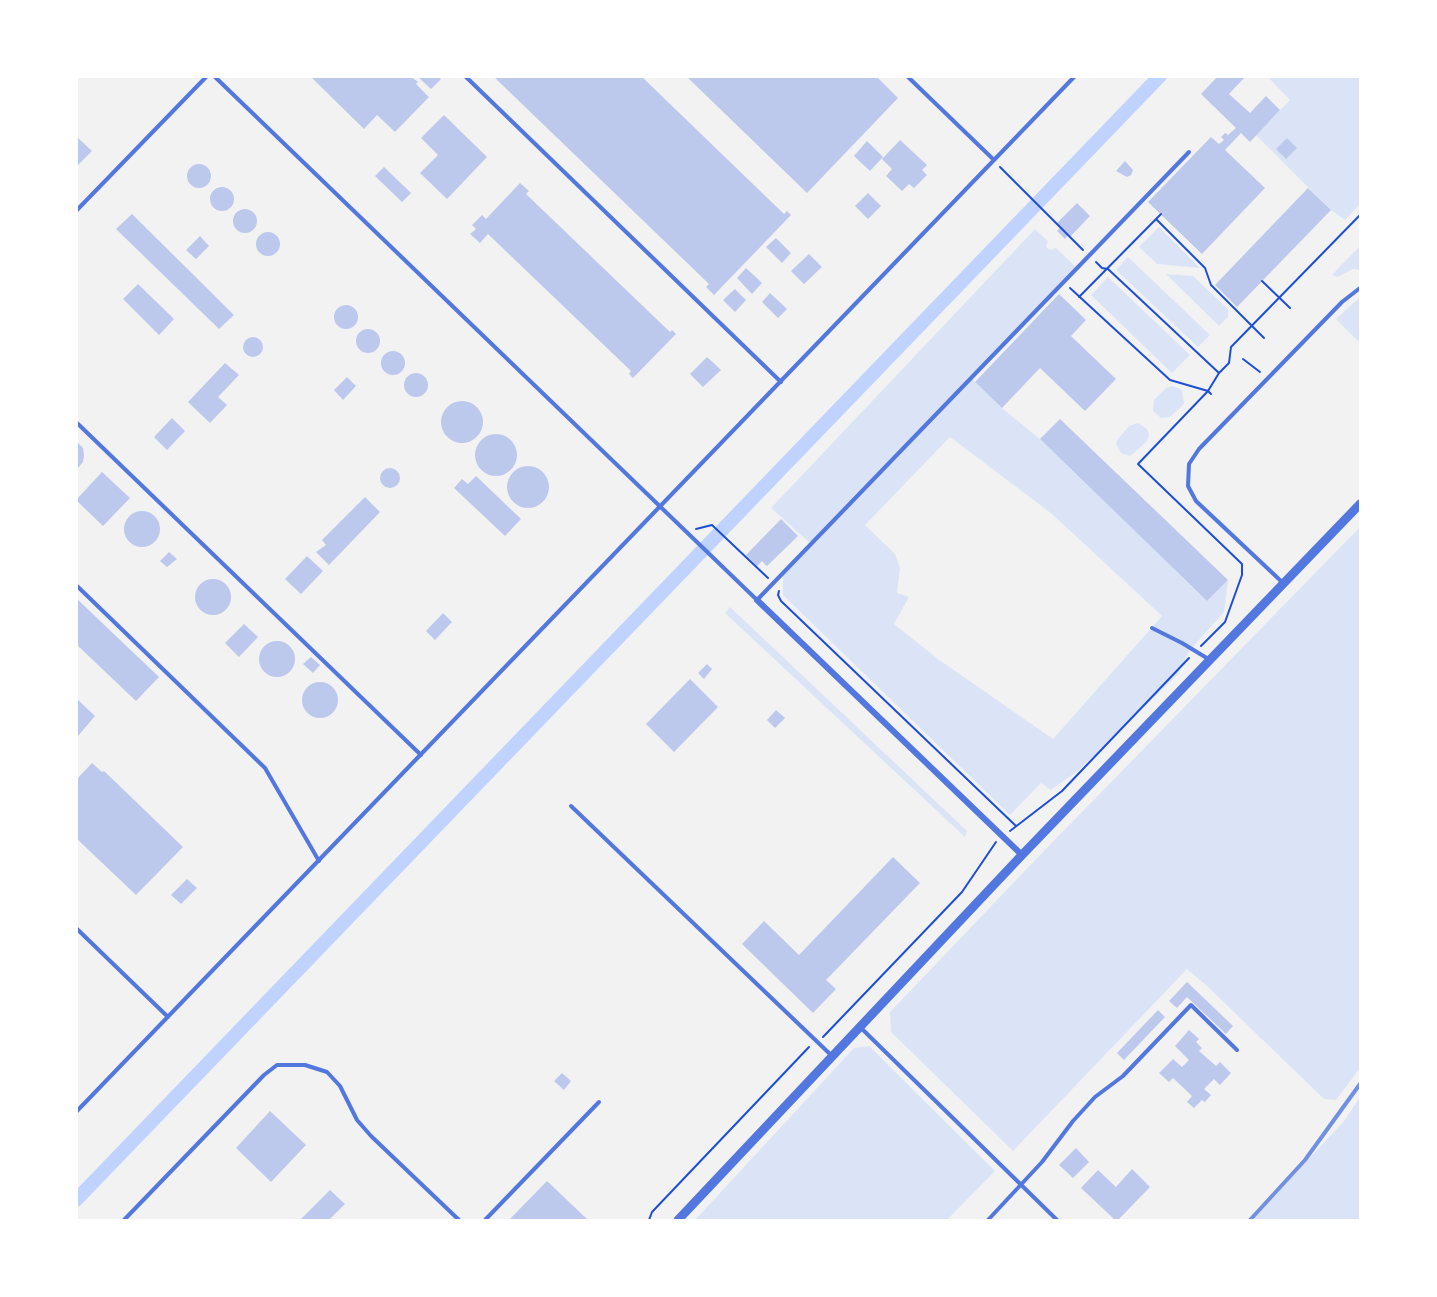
<!DOCTYPE html>
<style>
body{margin:0}
#map{position:relative;width:1437px;height:1297px;overflow:hidden;background:#f2f2f2;font-family:"Source Serif 4",serif}
canvas{display:block}
.frame{position:absolute;inset:0;border:78px solid #fff;pointer-events:none}
</style>
<div id="map">
<canvas width="1437" height="1297"></canvas>
<div class="frame"></div>
</div>
<script>
const ctx = document.querySelector('canvas').getContext('2d');
ctx.lineJoin = 'round';
function fillPath(path, color) { ctx.fillStyle = color; ctx.fill(path, 'evenodd'); }
const toPath = rows => new Path2D(rows.map(r => 'M' + r).join(''));
function strokePath(path, color, width, dash) { ctx.strokeStyle = color; ctx.lineWidth = width; ctx.lineCap = dash ? 'butt' : 'round'; ctx.setLineDash(dash || []); ctx.stroke(path); }
fillPath(toPath([
 [1268,77,1360,77,1360,204,1345,220,1331,210,1256,135,1290,100],
 [1159,227,1200,268,1157,264,1139,247],
 [1035,229,1048,241,1046,247,1050,250,1056,248,1077,268,971,378,1002,408,1041,440,1207,601,1228,580,1224,612,1190,650,1178,674,1079,770,1051,790,1041,783,1010,815,783,595,783,574,811,544,771,508],
 [950,437,1052,514,1162,616,1053,739,938,659,894,624,909,597,897,593,900,568,895,554,865,525],
 [1360,246,1360,270,1353,269,1338,277,1332,275],
 [1128,257,1210,335,1198,347,1116,270],
 [1166,274,1193,276,1228,309,1228,317,1219,326],
 [1108,277,1190,355,1172,373,1091,295],
 [1360,297,1360,343,1336,319],
 [1173,386,1182,390,1184,404,1170,417,1161,418,1153,411,1154,400,1166,388],
 [1138,423,1147,429,1149,435,1147,441,1133,454,1130,456,1121,453,1116,444,1118,439,1129,426],
 [1360,527,1360,1068,1336,1100,1324,1099,1207,986,1187,969,1013,1151,891,1032,890,1012,1040,855],
 [730,607,967,831,965,837,725,613],
 [869,1046,995,1171,947,1220,695,1220,854,1048],
 [1360,1097,1360,1220,1252,1220,1344,1121]
]), '#dbe4f7');
strokePath(toPath([
 [76,1200,1160,76]
]), '#bfd3fe', 14);
fillPath(toPath([
 [310,76,414,76,413,78,418,82,416,84,429,97,395,132,377,115,364,129],
 [421,76,438,76,441,79,431,89,419,78],
 [493,76,641,76,784,214,787,211,791,215,714,295,706,287,709,284],
 [686,76,876,76,898,98,807,193],
 [1218,76,1246,76,1229,94,1250,113,1266,96,1280,110,1250,142,1241,133,1225,150,1265,188,1202,254,1148,202,1211,137,1219,144,1224,140,1221,137,1225,133,1228,135,1236,128,1201,94],
 [444,115,487,157,447,199,420,173,438,155,421,138],
 [76,136,92,151,76,167],
 [1287,138,1297,148,1286,159,1276,149],
 [900,140,927,165,922,170,927,175,914,188,909,184,902,191,886,176,892,169,882,159],
 [867,141,883,157,870,171,854,156],
 [1125,161,1133,170,1131,175,1127,177,1116,171],
 '187 176a12 12 0 1 1 24 0a12 12 0 1 1-24 0Z',
 [384,167,411,193,402,202,375,176],
 [520,183,529,191,526,194,670,332,672,330,676,334,633,378,629,374,631,371,488,234,480,243,470,234,476,229,472,225,482,215,486,219],
 '210 199a12 12 0 1 1 24 0a12 12 0 1 1-24 0Z',
 [1308,188,1331,210,1237,307,1215,285],
 [868,193,881,206,868,219,855,206],
 [1077,203,1090,216,1070,237,1068,235,1065,239,1057,231,1060,228,1056,224],
 '233 221a12 12 0 1 1 24 0a12 12 0 1 1-24 0Z',
 [132,214,234,315,219,329,116,229],
 '256 244a12 12 0 1 1 24 0a12 12 0 1 1-24 0Z',
 [200,236,209,246,196,259,186,250],
 [776,238,791,253,782,263,766,247],
 [809,254,822,267,804,284,791,271],
 [746,268,762,283,752,294,737,278],
 [138,284,174,319,159,335,123,299],
 [735,289,746,300,735,312,723,300],
 [770,293,787,309,778,318,762,302],
 [1059,294,1086,320,1071,336,1116,379,1085,411,1040,368,1002,408,975,382],
 '334 317a12 12 0 1 1 24 0a12 12 0 1 1-24 0Z',
 '356 341a12 12 0 1 1 24 0a12 12 0 1 1-24 0Z',
 '243 347a10 10 0 1 1 20 0a10 10 0 1 1-20 0Z',
 '381 363a12 12 0 1 1 24 0a12 12 0 1 1-24 0Z',
 [707,357,721,370,703,387,690,374],
 [225,363,239,375,218,397,227,405,210,423,188,402],
 '404 385a12 12 0 1 1 24 0a12 12 0 1 1-24 0Z',
 [347,377,356,386,343,400,334,390],
 '441 422a21 21 0 1 1 42 0a21 21 0 1 1-42 0Z',
 [172,418,185,431,167,450,154,437],
 [1060,419,1228,580,1207,601,1040,439],
 '475 455a21 21 0 1 1 42 0a21 21 0 1 1-42 0Z',
 [76,441,83,448,84,455,83,462,76,470],
 '507 487a21 21 0 1 1 42 0a21 21 0 1 1-42 0Z',
 '380 478a10 10 0 1 1 20 0a10 10 0 1 1-20 0Z',
 [102,472,130,498,103,526,76,500],
 [476,476,521,519,505,536,454,488,462,479,468,484],
 [365,497,380,512,329,565,316,552,326,545,322,540],
 '124 529a18 18 0 1 1 36 0a18 18 0 1 1-36 0Z',
 [781,519,798,536,767,566,762,561,757,566,746,555],
 [169,552,177,559,167,567,160,561],
 [307,556,323,571,301,594,285,579],
 '195 597a18 18 0 1 1 36 0a18 18 0 1 1-36 0Z',
 [76,598,159,677,136,701,76,644],
 [443,613,452,622,435,640,426,631],
 [244,624,258,637,239,657,225,643],
 '259 659a18 18 0 1 1 36 0a18 18 0 1 1-36 0Z',
 [311,657,320,665,313,673,303,664],
 [707,664,712,669,704,679,698,673],
 [690,679,718,707,674,752,646,724],
 '302 700a18 18 0 1 1 36 0a18 18 0 1 1-36 0Z',
 [76,698,95,716,78,736,76,734],
 [776,710,785,718,775,728,767,720],
 [92,763,102,772,104,771,183,847,136,895,76,838,76,780],
 [893,857,920,883,826,980,836,989,813,1013,742,944,764,921,799,955],
 [187,879,197,888,181,904,171,895],
 [1187,982,1233,1026,1226,1034,1187,997,1177,1008,1169,1001],
 [1158,1010,1165,1017,1124,1060,1117,1053],
 [1189,1030,1199,1039,1196,1042,1202,1048,1199,1051,1216,1066,1220,1062,1231,1073,1220,1085,1214,1079,1204,1089,1211,1095,1205,1102,1202,1100,1194,1108,1187,1102,1192,1096,1173,1078,1169,1082,1159,1073,1173,1059,1182,1067,1189,1060,1175,1046],
 [562,1073,571,1081,564,1090,554,1081],
 [270,1111,306,1145,271,1182,236,1148],
 [1076,1148,1089,1162,1073,1178,1059,1165],
 [1132,1169,1150,1187,1118,1220,1115,1220,1081,1188,1098,1170,1116,1187],
 [547,1181,588,1220,509,1220],
 [330,1190,345,1204,329,1220,300,1220]
]), '#bdc9ec');
strokePath(toPath([
 [1000,167,1083,250],
 [1156,219,1205,268,1211,285,1264,338],
 [1096,262,1102,268,1108,269,1219,373],
 [1262,281,1290,308],
 [1070,288,1170,380,1208,391,1211,394],
 [1079,297,1161,214],
 [1243,359,1260,372],
 [696,529,712,525,768,578],
 [779,591,778,595,781,601,1016,826],
 [1201,646,1225,622,1242,575,1242,564,1138,464,1208,391,1219,373,1229,363,1231,347,1360,215],
 [1010,831,1062,791,1189,658],
 [823,1037,962,892,996,842],
 [649,1220,652,1212,809,1047]
]), '#1d4ed8', 2);
strokePath(toPath([
 [214,76,757,600,1189,152],
 [465,76,781,382],
 [907,76,994,160],
 [76,211,207,76],
 [76,422,421,755],
 [1282,582,1196,501,1188,486,1189,464,1199,449,1342,302,1360,288],
 [76,585,265,768,319,861],
 [1152,628,1182,643,1210,660],
 [571,806,831,1055],
 [76,928,168,1017],
 [860,1027,1057,1220],
 [76,1112,1075,76],
 [124,1220,264,1075,277,1065,305,1065,327,1072,340,1086,357,1120,371,1136,459,1220],
 [485,1220,599,1102],
 [988,1220,1042,1162,1073,1121,1095,1097,1123,1076,1191,1005,1237,1050]
]), '#5277de', 4);
strokePath(toPath([
 [757,600,1022,855]
]), '#5277de', 6);
strokePath(toPath([
 [678,1220,1022,855,1360,504]
]), '#5277de', 9);
strokePath(toPath([
 [1250,1220,1305,1160,1360,1084]
]), '#7290e2', 4);
</script>
